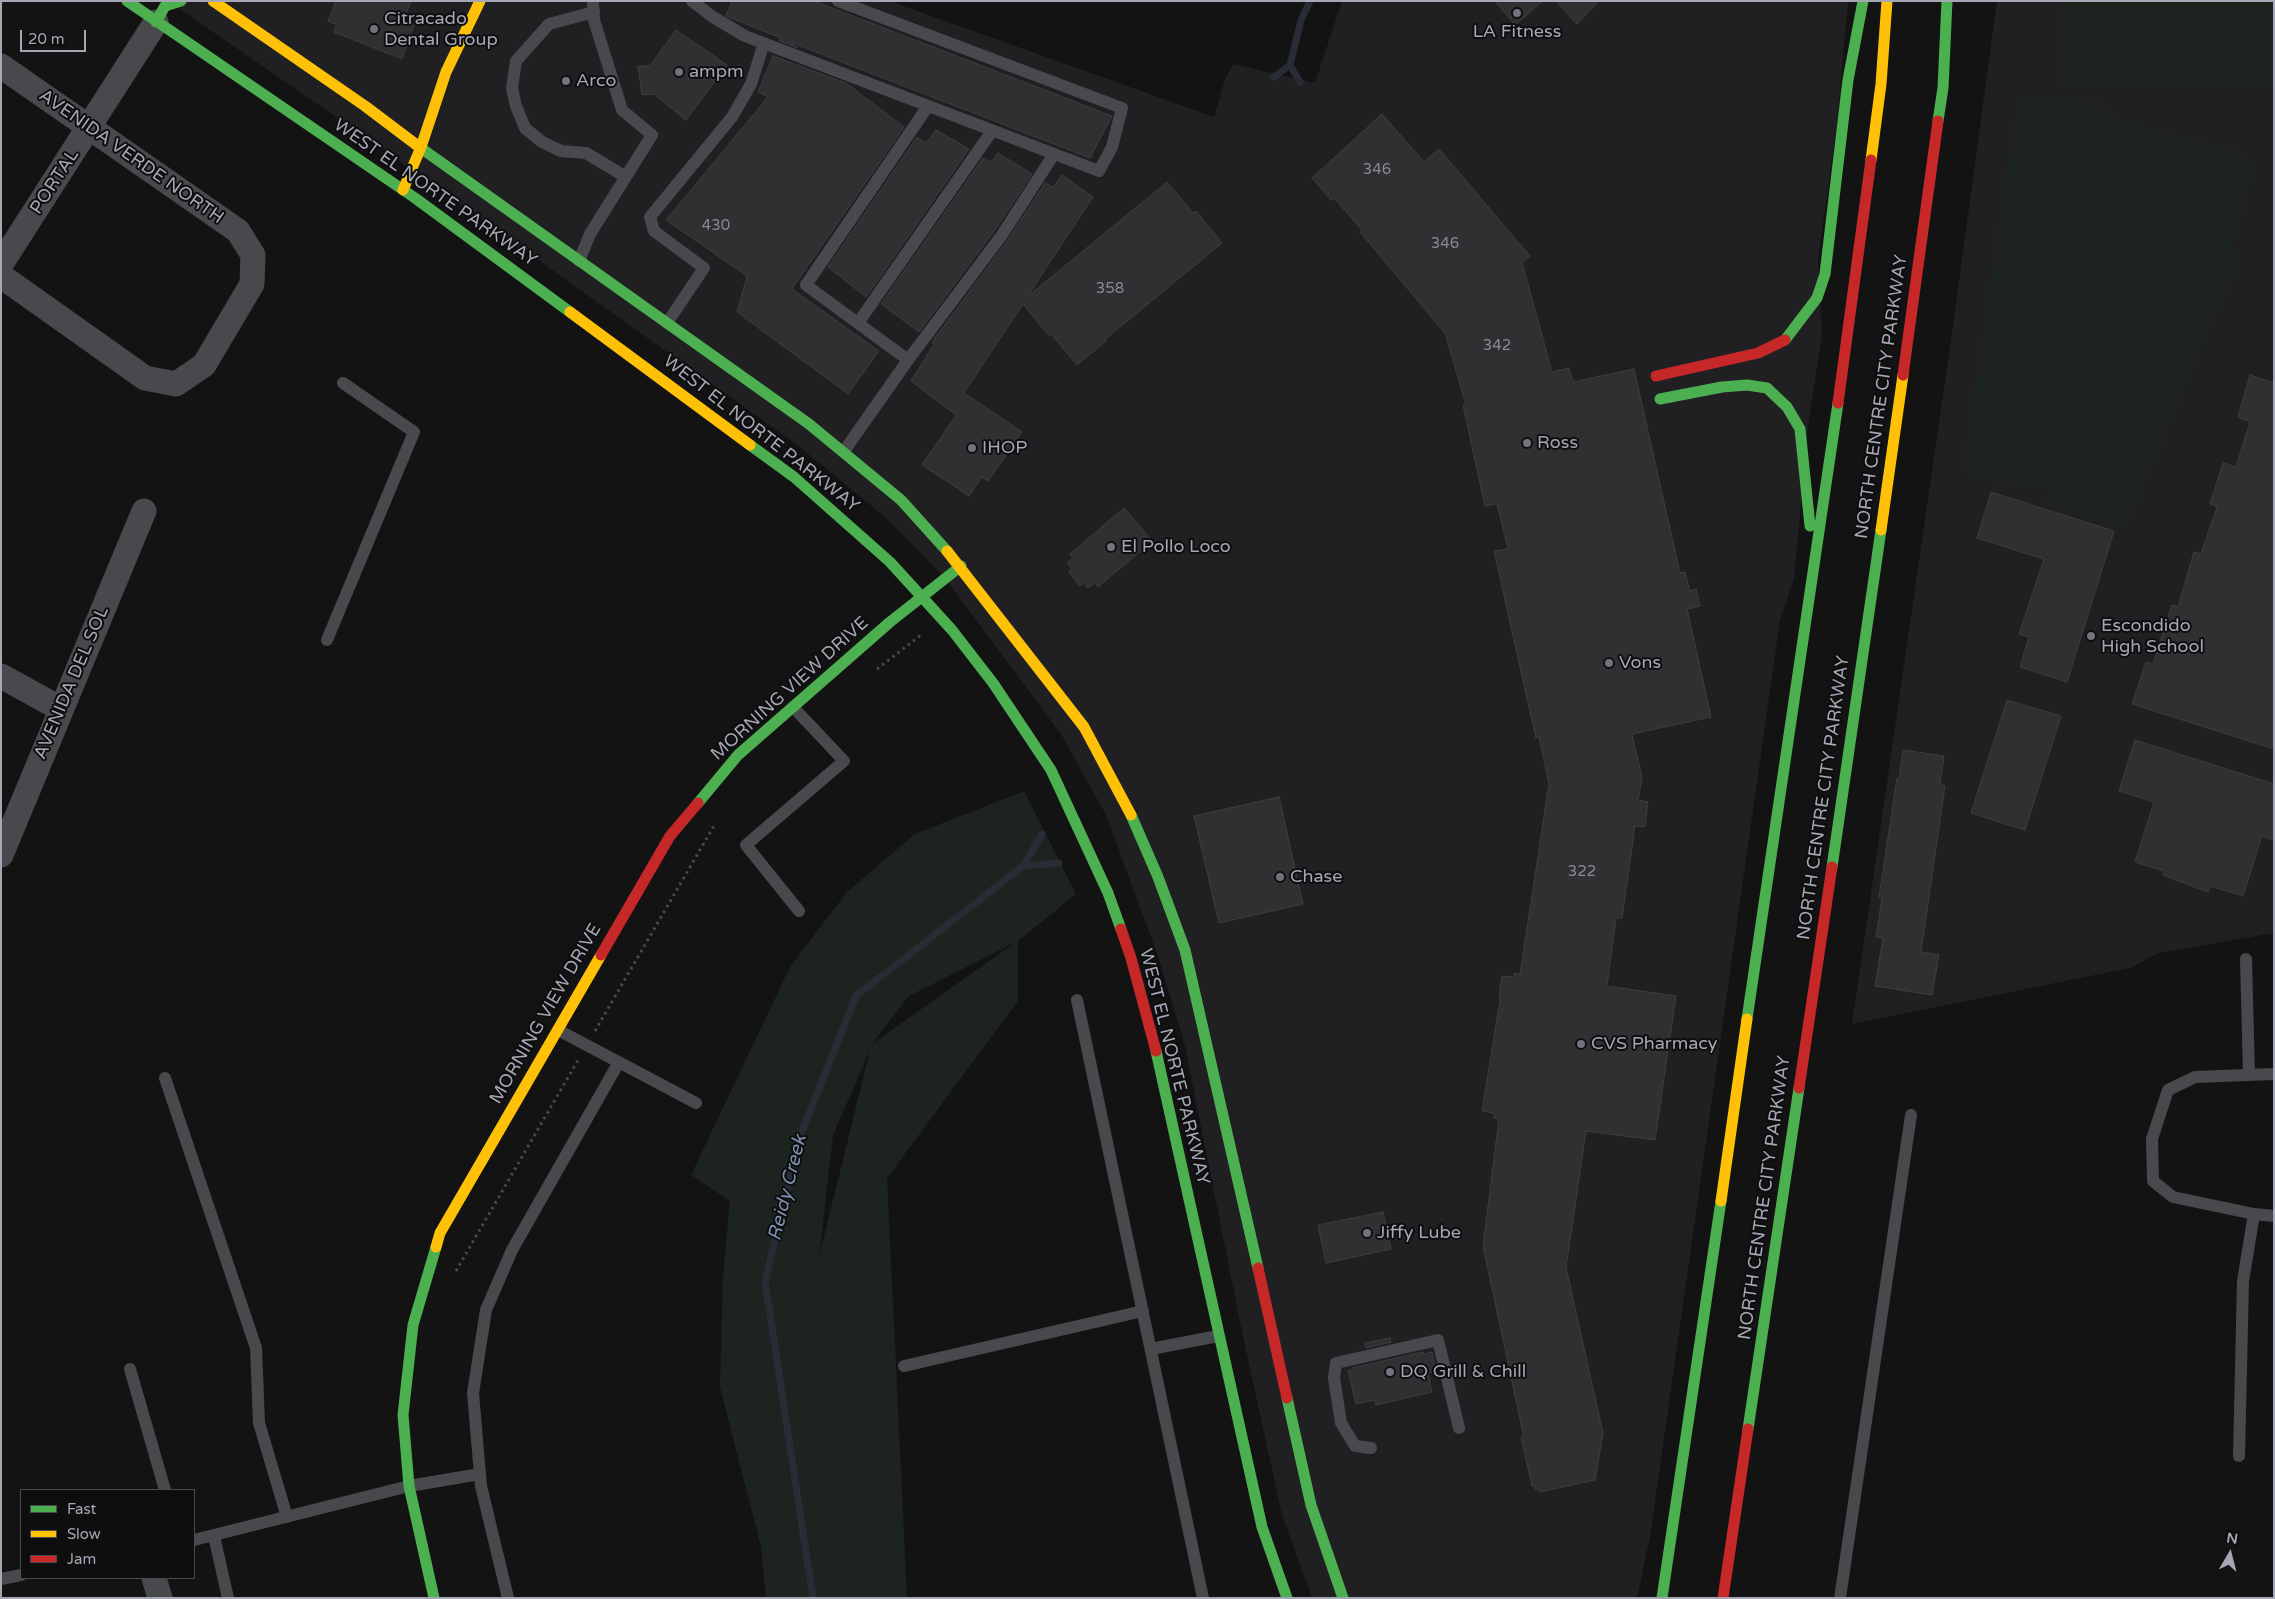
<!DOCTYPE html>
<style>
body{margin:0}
#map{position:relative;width:2275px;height:1599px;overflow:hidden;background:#131314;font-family:"Varela Round",sans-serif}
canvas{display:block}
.frame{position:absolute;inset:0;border:2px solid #a5a7b5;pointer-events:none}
.legend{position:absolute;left:20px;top:1489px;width:175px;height:90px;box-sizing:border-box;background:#0e0e0f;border:1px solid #4a4b51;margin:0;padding:6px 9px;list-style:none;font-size:15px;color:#a5a7b5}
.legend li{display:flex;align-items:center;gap:10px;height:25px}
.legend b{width:25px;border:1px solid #4a4b51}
.north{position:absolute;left:2205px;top:1529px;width:50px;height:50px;-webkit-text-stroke:4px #0e0e0f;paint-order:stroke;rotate:8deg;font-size:14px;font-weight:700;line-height:20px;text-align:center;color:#a5a7b5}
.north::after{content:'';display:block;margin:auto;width:18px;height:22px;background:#a5a7b5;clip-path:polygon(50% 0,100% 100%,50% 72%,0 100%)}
.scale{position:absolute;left:20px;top:30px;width:66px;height:22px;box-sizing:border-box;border:2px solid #a5a7b5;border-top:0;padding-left:6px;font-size:15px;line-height:18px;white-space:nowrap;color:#a5a7b5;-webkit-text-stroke:4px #0e0e0f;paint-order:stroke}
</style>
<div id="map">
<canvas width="2275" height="1599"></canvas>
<div class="frame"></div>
<ul class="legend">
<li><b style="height:6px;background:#4caf50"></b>Fast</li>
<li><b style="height:6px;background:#ffc107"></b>Slow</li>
<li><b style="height:6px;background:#c62828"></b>Jam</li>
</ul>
<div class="north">N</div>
<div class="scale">20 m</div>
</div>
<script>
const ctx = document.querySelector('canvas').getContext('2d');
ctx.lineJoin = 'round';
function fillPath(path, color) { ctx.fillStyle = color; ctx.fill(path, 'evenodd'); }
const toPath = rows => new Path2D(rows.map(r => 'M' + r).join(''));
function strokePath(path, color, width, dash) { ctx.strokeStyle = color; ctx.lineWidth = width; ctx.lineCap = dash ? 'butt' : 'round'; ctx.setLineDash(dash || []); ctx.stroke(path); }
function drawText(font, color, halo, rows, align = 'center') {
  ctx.font = font + ' "Varela Round",sans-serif'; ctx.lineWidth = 4; ctx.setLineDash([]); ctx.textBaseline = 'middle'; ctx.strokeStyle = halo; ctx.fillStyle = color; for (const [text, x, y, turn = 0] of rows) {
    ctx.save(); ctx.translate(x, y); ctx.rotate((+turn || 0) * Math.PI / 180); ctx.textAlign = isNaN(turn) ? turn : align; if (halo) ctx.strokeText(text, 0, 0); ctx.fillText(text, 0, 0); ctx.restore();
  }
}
fillPath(toPath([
 [168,1,889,1,1214,117,1225,79,1233,64,1315,83,1342,1,1848,1,1837,124,1818,260,1822,335,1809,419,1794,578,1780,620,1650,1537,1637,1598,1312,1598,1282,1515,1242,1332,1184,1042,1158,956,1106,815,1062,736,945,578,886,518,850,488,796,444,394,157],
 [1997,1,2274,1,2274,933,2159,953,2130,968,1852,1024,1951,340]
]), '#202022');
fillPath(toPath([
 [2060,1,2274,1,2274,86,2060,86],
 [2025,96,2064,96,2079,102,2100,102,2100,110,2112,112,2111,118,2244,153,2253,167,2230,250,2240,254,2230,283,2203,339,2127,522,2121,527,2047,504,2051,489,1978,478,1974,473,1963,472,2017,106,2021,98],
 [1024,791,1076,894,1018,941,1018,1001,887,1178,907,1598,766,1598,761,1547,720,1387,723,1275,730,1201,691,1175,790,967,847,892,915,834],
 [1014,943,1013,944,872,1044,909,996],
 [870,1050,819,1257,833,1135]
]), '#1d241f');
strokePath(toPath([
 [1290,65,1300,82],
 [1274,77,1290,65,1301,20,1310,1],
 [1023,866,1059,863],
 [813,1598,765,1281,801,1134,856,996,1023,866,1042,834]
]), '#272c35', 7);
const building = toPath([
 [336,1,411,1,403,22,414,25,402,59,334,32,337,25,328,21,336,1],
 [732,1,814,1,1112,116,1090,158,790,42,798,48,780,41,781,38,726,16,732,1],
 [1495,1,1543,1,1515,25,1495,1],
 [1556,1,1599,1,1577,24,1556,1],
 [676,30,727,65,686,120,654,94,642,95,638,66,650,66,676,30],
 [773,56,846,83,904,127,792,289,879,351,848,394,737,312,747,276,666,220,768,97,758,92,773,56],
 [1382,114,1424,162,1439,149,1530,256,1522,262,1552,372,1569,368,1573,382,1634,369,1680,573,1685,572,1690,591,1696,589,1700,606,1687,609,1711,717,1632,734,1642,778,1638,800,1648,802,1645,827,1635,826,1622,918,1616,918,1607,986,1676,996,1655,1140,1586,1131,1566,1267,1603,1433,1595,1480,1540,1492,1539,1489,1536,1490,1535,1486,1532,1486,1521,1437,1523,1437,1523,1433,1483,1246,1499,1118,1494,1118,1494,1113,1482,1111,1500,1000,1499,997,1502,976,1514,977,1514,973,1520,974,1549,784,1539,737,1536,738,1494,551,1508,549,1497,504,1485,506,1463,405,1466,405,1445,333,1360,232,1362,230,1334,198,1331,200,1312,178,1382,114],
 [936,130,969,149,866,297,828,267,917,137,926,143,936,130],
 [998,153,1032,174,995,230,919,332,881,304,983,158,991,162,998,153],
 [1062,175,1093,197,1027,297,1167,182,1193,213,1196,211,1222,243,1104,340,1106,341,1077,365,1051,334,1049,336,1023,304,964,393,1022,432,988,481,982,477,969,496,922,465,956,415,911,381,934,344,932,342,1008,240,1045,183,1053,187,1062,175],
 [2250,375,2274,383,2274,749,2132,704,2146,662,2153,664,2172,605,2178,607,2194,552,2201,554,2217,507,2210,504,2223,463,2236,467,2250,422,2238,417,2250,375],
 [1991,492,2114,531,2067,682,2020,667,2029,637,2019,634,2044,559,1977,538,1991,492],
 [1124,508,1152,541,1098,587,1095,583,1088,588,1084,583,1080,586,1069,572,1072,569,1067,563,1073,558,1070,554,1124,508],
 [2007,700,2061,716,2025,830,1971,813,2007,700],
 [2135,740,2274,784,2274,840,2262,836,2243,896,2210,886,2208,892,2163,875,2164,871,2135,862,2154,802,2119,791,2135,740],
 [1903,750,1944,756,1940,785,1945,786,1921,952,1939,955,1932,995,1875,986,1883,938,1876,937,1882,898,1879,897,1897,778,1899,779,1903,750],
 [1279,797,1303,904,1219,923,1194,816,1279,797],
 [1383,1212,1391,1249,1326,1263,1318,1225,1383,1212],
 [1390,1338,1391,1342,1366,1348,1365,1343,1390,1338],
 [1423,1352,1424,1354,1432,1352,1436,1371,1428,1373,1432,1392,1376,1405,1374,1400,1356,1404,1348,1370,1353,1370,1352,1368,1423,1352]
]);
fillPath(building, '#303032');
strokePath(building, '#3c3d40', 1);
strokePath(toPath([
 [877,669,921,635],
 [595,1031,715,824],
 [456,1271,578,1060]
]), '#49494e', 3, [2.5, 4]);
strokePath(toPath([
 [692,1,713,17,745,36,1099,171,1112,147,1122,108,838,1],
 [594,12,549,24,516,61,512,88,516,106,525,128,542,142,561,151,586,153,626,177],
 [579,261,590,234,652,135,622,110,594,20,593,1],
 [667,323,704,268,654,231,650,217,732,117,751,84,764,43],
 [858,323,992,131],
 [908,360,1002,235,1054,154],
 [844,451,908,360,806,285,928,106],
 [327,640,414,432,343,383],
 [793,707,844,761,746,845,799,911],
 [2246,959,2249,1075],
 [1077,1000,1203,1598],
 [558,1030,696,1103],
 [2274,1074,2195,1077,2168,1090,2152,1139,2153,1181,2173,1197,2254,1214,2274,1216],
 [165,1078,256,1348,259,1423,287,1517],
 [1151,1349,1218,1336],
 [904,1366,1143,1311],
 [130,1369,165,1490],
 [1371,1448,1355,1446,1341,1423,1334,1378,1336,1363,1438,1340,1459,1428],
 [2239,1456,2243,1281,2254,1214],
 [214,1536,228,1598],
 [194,1540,409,1486,480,1474],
 [1,1579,21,1575],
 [508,1598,481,1486,473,1393,486,1310,512,1250,619,1062],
 [1840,1598,1911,1115]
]), '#48494c', 12);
strokePath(toPath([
 [1,66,238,231,253,255,252,284,204,365,176,384,145,378,1,276],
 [1,264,156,22],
 [1,676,61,709],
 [1,855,144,511],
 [154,1578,160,1598]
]), '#48494c', 25);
strokePath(toPath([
 [127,1,415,198,570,312],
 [156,22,165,6,181,1],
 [1938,121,1943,88,1947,1],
 [418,146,809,424,901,500,947,551],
 [1785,340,1817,298,1825,274,1848,80,1863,1],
 [1660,399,1722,387,1747,385,1767,388,1787,407,1800,429,1810,526],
 [750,445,794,477,890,562,952,630,993,683,1051,770,1108,893,1121,929],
 [698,803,738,755,890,622,961,566],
 [1131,815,1158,877,1185,950,1258,1268],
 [1832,867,1881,530],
 [1747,1019,1838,403],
 [1156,1051,1262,1527,1287,1598],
 [1287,1398,1311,1505,1343,1598],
 [1748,1429,1799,1088],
 [434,1598,409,1486,403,1415,413,1325,436,1247],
 [1662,1598,1721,1201]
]), '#4caf50', 11);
strokePath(toPath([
 [213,1,365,106,418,146],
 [1871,160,1881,84,1887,1],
 [403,190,421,147,446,72,480,1],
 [570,312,750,445],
 [1881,530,1903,375],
 [947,551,1084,727,1131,815],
 [1721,1201,1747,1019],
 [436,1247,440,1233,601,955]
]), '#ffc107', 11);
strokePath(toPath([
 [1903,375,1938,121],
 [1656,376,1758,353,1785,340],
 [1838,403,1871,160],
 [1121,929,1131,958,1156,1051],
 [601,955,670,836,698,803],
 [1799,1088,1832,867],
 [1258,1268,1287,1398],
 [1723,1598,1748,1429]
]), '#c62828', 11);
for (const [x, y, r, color] of [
 [1517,13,5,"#72737d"],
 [374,29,5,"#72737d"],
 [679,72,5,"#72737d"],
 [566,81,5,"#72737d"],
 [1527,443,5,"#72737d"],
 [972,448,5,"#72737d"],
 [1111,547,5,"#72737d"],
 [2091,636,5,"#72737d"],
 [1609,663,5,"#72737d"],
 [1280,877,5,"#72737d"],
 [1581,1044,5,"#72737d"],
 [1367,1233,5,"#72737d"],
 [1390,1372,5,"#72737d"]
]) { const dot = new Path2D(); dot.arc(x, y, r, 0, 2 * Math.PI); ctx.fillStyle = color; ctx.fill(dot); strokePath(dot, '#0e0e0f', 2); }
drawText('15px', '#888994', null, [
 ["346",1377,170],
 ["430",716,226],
 ["346",1445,244],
 ["358",1110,289],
 ["342",1497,346],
 ["322",1582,872]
]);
drawText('18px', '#a5a7b5', '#0e0e0f', [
 ["Citracado",384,19],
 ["Dental Group",384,40],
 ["LA Fitness",1517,32,"center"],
 ["ampm",689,72],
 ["Arco",576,81],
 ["Ross",1537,443],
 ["IHOP",982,448],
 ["El Pollo Loco",1121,547],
 ["Escondido",2101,626],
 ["High School",2101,647],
 ["Vons",1619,663],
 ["Chase",1290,877],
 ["CVS Pharmacy",1591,1044],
 ["Jiffy Lube",1377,1233],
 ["DQ Grill & Chill",1400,1372]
], 'left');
drawText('18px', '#a5a7b5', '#0e0e0f', [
 ["AVENIDA VERDE NORTH",131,157,35],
 ["PORTAL",55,182,-57],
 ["WEST EL NORTE PARKWAY",435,193,35],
 ["NORTH CENTRE CITY PARKWAY",1882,397,-82],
 ["WEST EL NORTE PARKWAY",761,434,38],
 ["AVENIDA DEL SOL",72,683,-67],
 ["MORNING VIEW DRIVE",790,689,-42],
 ["NORTH CENTRE CITY PARKWAY",1824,798,-82],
 ["MORNING VIEW DRIVE",546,1014,-60],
 ["WEST EL NORTE PARKWAY",1174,1067,76],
 ["NORTH CENTRE CITY PARKWAY",1765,1198,-82]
]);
drawText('italic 19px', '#7c90af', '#0e0e0f', [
 ["Reidy Creek",788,1188,-76]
]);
</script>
